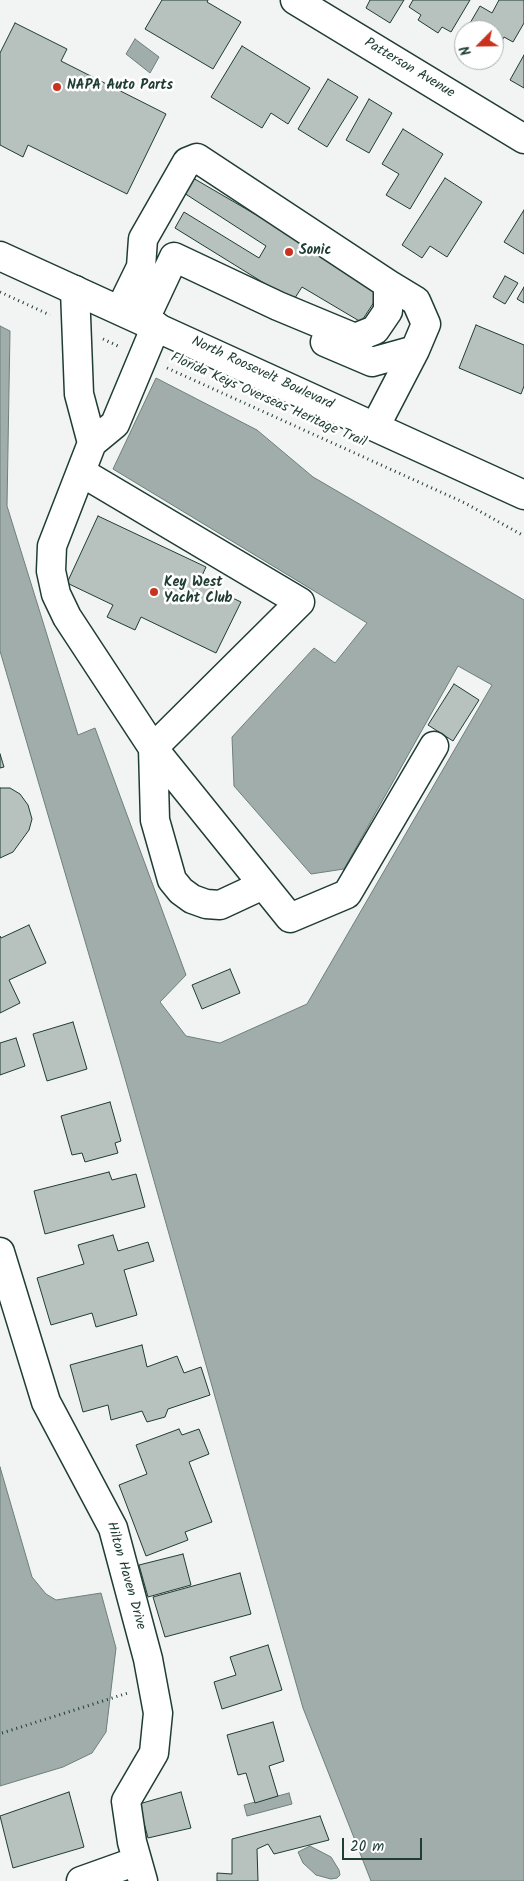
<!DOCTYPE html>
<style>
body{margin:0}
#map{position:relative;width:524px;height:1881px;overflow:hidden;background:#f2f3f3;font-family:Kalam,sans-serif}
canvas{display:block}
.north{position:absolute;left:454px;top:20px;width:50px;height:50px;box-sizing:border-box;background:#fff;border:1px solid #a5b1ae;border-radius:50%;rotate:247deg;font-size:14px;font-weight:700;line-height:20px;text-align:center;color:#1f3d34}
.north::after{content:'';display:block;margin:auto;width:18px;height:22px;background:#c8321e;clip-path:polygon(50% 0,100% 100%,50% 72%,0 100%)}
.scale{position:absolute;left:342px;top:1838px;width:80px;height:22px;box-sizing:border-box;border:2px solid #1f3d34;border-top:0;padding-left:6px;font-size:15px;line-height:18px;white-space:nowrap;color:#1f3d34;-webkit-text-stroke:4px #fff;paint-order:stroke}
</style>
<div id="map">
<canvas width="524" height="1881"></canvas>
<div class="north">N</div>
<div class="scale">20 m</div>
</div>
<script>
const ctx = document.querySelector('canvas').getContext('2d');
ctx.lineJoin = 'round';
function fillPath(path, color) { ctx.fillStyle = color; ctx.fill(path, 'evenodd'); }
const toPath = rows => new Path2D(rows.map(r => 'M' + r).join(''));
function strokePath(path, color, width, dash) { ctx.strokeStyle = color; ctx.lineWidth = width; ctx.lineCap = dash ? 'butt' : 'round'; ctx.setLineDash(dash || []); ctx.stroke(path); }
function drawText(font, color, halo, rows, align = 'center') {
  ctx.font = font + ' Kalam,sans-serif'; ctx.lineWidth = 5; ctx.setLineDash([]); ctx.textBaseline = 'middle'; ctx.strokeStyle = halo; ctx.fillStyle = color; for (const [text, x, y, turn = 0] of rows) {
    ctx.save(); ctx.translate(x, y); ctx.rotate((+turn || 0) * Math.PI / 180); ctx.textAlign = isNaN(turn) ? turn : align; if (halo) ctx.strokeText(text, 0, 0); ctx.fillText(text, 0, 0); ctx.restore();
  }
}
const water = toPath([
 [135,39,159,57,150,73,126,54,135,39],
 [0,326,10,331,7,506,78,735,95,728,186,975,160,1002,186,1036,220,1043,307,1004,492,685,458,666,344,869,311,874,234,786,232,737,314,648,335,663,367,623,113,469,156,378,257,430,313,477,524,600,524,1881,371,1881,303,1708,119,1057,0,651,0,326],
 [0,1467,32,1577,46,1594,56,1600,101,1593,116,1648,106,1732,92,1753,63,1767,0,1786,0,1467],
 [289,1793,292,1804,247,1816,244,1805,289,1793],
 [310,1846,331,1857,339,1870,340,1875,337,1878,331,1879,316,1875,303,1863,298,1852,310,1846]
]);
fillPath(water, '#a1adaa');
strokePath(water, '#6d807b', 1);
const building = toPath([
 [162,0,208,0,207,2,241,22,213,69,145,29,162,0],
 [370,0,404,0,390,23,366,8,370,0],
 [413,0,470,0,451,32,442,27,438,33,418,20,421,15,409,7,413,0],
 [499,0,524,0,524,23,513,42,504,37,494,55,494,30,466,30,480,6,492,13,499,0],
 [15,23,67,49,61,61,166,114,127,194,28,145,23,157,0,145,0,53,15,23],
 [242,46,310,88,288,124,271,113,262,128,211,97,242,46],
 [524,55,524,88,510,80,524,55],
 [328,79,358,97,327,147,298,129,328,79],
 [369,99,392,113,369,153,346,140,369,99],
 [403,129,443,154,410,209,386,195,399,174,382,164,403,129],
 [193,178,277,227,380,293,361,322,302,287,293,301,175,228,184,212,259,258,266,246,184,193,193,178],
 [445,178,482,202,447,257,430,246,422,258,402,245,445,178],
 [524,210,524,254,504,242,524,210],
 [505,276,518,283,505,304,493,297,505,276],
 [524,287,524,303,517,299,524,287],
 [476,325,524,345,524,386,521,394,459,368,476,325],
 [98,516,206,567,199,582,241,602,216,653,141,617,135,630,107,617,113,605,67,583,98,516],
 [454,684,479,700,453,741,428,725,454,684],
 [0,754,4,767,0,768,0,754],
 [0,788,10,788,20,794,28,805,32,819,29,830,13,852,0,858,0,788],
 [29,925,46,963,9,980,20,1003,0,1013,0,936,1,938,29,925],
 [230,969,240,993,202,1009,192,985,230,969],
 [73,1022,87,1069,47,1081,33,1034,73,1022],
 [16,1038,25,1066,0,1075,0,1043,16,1038],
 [110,1102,121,1141,115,1143,118,1153,85,1162,82,1153,72,1155,61,1116,110,1102],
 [109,1172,112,1180,136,1174,145,1207,45,1234,34,1191,109,1172],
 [113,1235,118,1251,148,1242,154,1261,124,1270,137,1315,96,1327,92,1313,51,1325,37,1278,84,1264,78,1245,113,1235],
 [142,1345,147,1367,177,1356,184,1373,201,1367,210,1395,168,1409,165,1417,147,1422,142,1411,111,1420,108,1405,83,1412,70,1365,142,1345],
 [179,1429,182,1435,199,1429,209,1454,189,1462,212,1522,185,1532,188,1540,146,1556,119,1485,147,1474,136,1445,179,1429],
 [183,1554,191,1585,148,1597,139,1565,183,1554],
 [240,1573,251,1614,165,1637,153,1597,240,1573],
 [268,1645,282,1690,222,1709,214,1682,236,1675,230,1657,268,1645],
 [273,1722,284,1761,269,1766,278,1796,255,1803,246,1773,238,1775,227,1735,273,1722],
 [69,1792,84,1847,13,1868,0,1816,69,1792],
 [181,1792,191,1828,148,1838,139,1804,181,1792],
 [320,1816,329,1840,274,1854,268,1844,257,1849,258,1881,217,1881,217,1873,232,1874,232,1839,320,1816]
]);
fillPath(building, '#b7c1bd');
strokePath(building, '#1f3d34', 1);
const minor = toPath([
 [295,0,524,139],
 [75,290,79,394,92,443],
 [120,310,141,267,143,239,187,162,197,158,388,284,388,311,375,330,355,338,278,306,174,257,144,321],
 [156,326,115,424,92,443,52,546,51,571,56,594,67,617,153,748,290,918,347,894,434,746],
 [325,342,372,362,415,350,426,324,416,301,388,284],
 [376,425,415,350],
 [81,472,300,602,153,748,155,820,172,880,181,891,192,899,206,904,220,905,263,885],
 [0,1252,46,1402,113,1528,148,1659,158,1713,154,1753,126,1801,132,1842,143,1881],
 [81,1881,137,1861]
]);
const major = toPath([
 [0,256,524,495]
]);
strokePath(minor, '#1f3d34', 31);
strokePath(major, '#1f3d34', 31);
strokePath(toPath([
 [0,292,50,315],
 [103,339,118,346],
 [167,368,465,503,524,536],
 [2,1733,128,1693]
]), '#1f3d34', 3, [1, 4]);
strokePath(minor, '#fff', 28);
strokePath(major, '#fff', 28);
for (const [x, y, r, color] of [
 [57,87,5,"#c8321e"],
 [289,252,5,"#c8321e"],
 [154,592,5,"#c8321e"]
]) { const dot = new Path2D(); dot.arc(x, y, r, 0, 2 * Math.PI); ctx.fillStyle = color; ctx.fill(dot); strokePath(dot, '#fff', 2); }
drawText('14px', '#1f3d34', '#fff', [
 ["Patterson Avenue",409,69,31],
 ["North Roosevelt Boulevard",262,374,25],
 ["Florida Keys Overseas Heritage Trail",268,401,24],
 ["Hilton Haven Drive",125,1576,74]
]);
drawText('bold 14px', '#1f3d34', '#fff', [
 ["NAPA Auto Parts",67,87],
 ["Sonic",299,252],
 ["Key West",164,584],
 ["Yacht Club",164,600]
], 'left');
</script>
